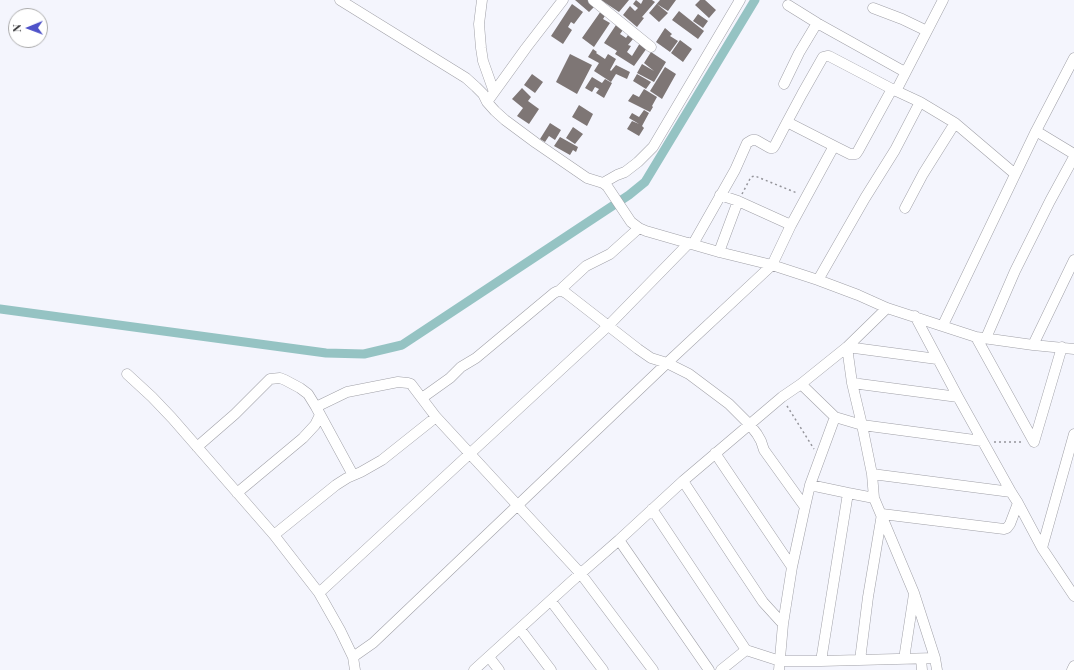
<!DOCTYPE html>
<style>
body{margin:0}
#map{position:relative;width:1074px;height:670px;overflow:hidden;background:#f4f5fd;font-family:"Playfair Display",serif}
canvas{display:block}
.north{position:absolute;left:8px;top:8px;width:40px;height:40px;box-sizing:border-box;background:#fff;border:1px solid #acacad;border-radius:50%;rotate:269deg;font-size:11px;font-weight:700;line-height:16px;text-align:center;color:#303033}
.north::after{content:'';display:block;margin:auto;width:14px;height:18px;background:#4e52c9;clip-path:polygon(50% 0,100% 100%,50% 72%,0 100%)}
</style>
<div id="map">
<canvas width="1074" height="670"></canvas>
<div class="north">N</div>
</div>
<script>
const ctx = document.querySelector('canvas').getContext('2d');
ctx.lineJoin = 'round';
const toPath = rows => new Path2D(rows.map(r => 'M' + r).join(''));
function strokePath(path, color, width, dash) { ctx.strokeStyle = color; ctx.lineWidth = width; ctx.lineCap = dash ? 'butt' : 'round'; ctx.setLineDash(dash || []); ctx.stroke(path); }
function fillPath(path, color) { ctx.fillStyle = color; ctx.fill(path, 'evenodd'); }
strokePath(toPath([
 [0,309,326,353,364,354,402,345,629,195,645,182,755,0]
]), '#95c3c3', 9);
fillPath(toPath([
 [575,0,588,0,595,6,589,12],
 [601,0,629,0,619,12],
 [636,0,641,4,643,0,652,0,655,2,642,17,644,18,637,27,623,15,630,6,635,11,638,8,633,4],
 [660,0,676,0,668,11,657,4,668,13,659,22,649,13],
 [700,0,705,0,716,10,709,18,695,5],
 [572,4,583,12,574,24,571,22,568,27,572,30,563,44,551,36],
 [601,11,606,14,603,19,610,23,594,47,582,38],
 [679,11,704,31,698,39,672,20],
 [698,14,708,21,703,28,693,21],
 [616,25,623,30,620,34,626,38,628,35,633,39,628,45,631,46,627,52,632,56,640,43,647,48,634,66,615,54,617,51,604,43],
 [665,28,672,34,670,36,678,41,670,52,656,42],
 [680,40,692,49,683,62,671,53],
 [593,49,597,52,596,53,605,59,608,54,616,59,610,70,611,71,616,65,630,72,627,79,616,74,611,82,594,71,599,63,588,57],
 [651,52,666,62,654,82,637,73,642,64,654,71,644,63],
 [570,54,592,65,577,94,556,82],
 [665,67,676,74,662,99,650,91],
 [532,74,543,82,535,93,524,85],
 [637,74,651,82,646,89,633,81],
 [592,77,602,83,605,79,612,83,604,98,596,93,599,89,595,87,592,92,585,88],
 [522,88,531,97,528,101,539,109,529,124,517,116,523,108,512,99],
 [644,89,657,97,652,106,653,107,650,112,628,101,633,94,639,97],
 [579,105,593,114,587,126,572,117],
 [644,110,649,113,642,126,644,128,639,136,627,129,632,121,639,124,629,118,632,113,639,117],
 [550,123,561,130,555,140,549,136,545,142,540,139],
 [573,127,583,134,575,144,566,138],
 [560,137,578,147,576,152,573,150,570,155,554,146]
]), '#7e7675');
const street = toPath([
 [340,0,466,78,476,87,483,94,487,102,495,111,505,120,536,143,587,178,603,183,607,186,631,222,639,228,646,231,719,252,772,265,818,280,858,295,887,308,976,337,1033,345,1074,349],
 [482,0,479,24,481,48,483,61,494,92],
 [593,0,651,47],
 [788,5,817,23],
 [873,8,902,19,927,31],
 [1074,58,1036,131,1074,154],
 [784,84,799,53,817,23,905,72],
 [896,91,943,0],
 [487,102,526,48,563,0],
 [834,146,787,122,802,94,823,57,827,56,829,56,892,89],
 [603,183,617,175,625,172,638,162,653,147,740,0],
 [720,195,738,201,791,225],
 [905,208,923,174,955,123,1015,174],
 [689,243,608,326,319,593,340,630,353,657,373,643,667,363,772,265,791,225,834,146,850,154,856,154,858,151,892,89,920,102],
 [693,244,735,170,747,143,752,140,756,140,770,148,773,148,775,145,787,122],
 [719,252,738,201],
 [818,280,865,198,895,150,920,102,955,123],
 [559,291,586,266,610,254,639,228],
 [915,316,958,397,1011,492,1018,503,1042,548,1074,596],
 [943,325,1036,131],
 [976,337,1034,442,1062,347],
 [986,338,1015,271,1050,201,1074,157],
 [1033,345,1074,260],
 [847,347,852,383,862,425,982,441],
 [847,347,937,359],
 [127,374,152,397,172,418,274,535,319,593],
 [852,383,958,397],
 [422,398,450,378,461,367,476,358,554,293,558,291,562,291,566,293,638,349,651,358,667,363,689,374,729,404,750,425,757,434,761,441,764,450,805,507],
 [316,407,347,392,398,382,408,383,411,384,436,417,581,574,653,670],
 [197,447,235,414,270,379,280,378,285,380,300,388,308,394,316,407,353,475],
 [715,453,792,567],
 [872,474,1011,492],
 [683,481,733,557,763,602,783,624],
 [810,485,848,493,821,661],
 [237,493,303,438,315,425,320,415],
 [848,493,874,498],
 [652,509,746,650,721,670],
 [274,535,336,485,347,478,361,472,382,460,436,417],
 [619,540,709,670],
 [1042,548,1074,434],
 [551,601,603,670],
 [520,629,551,670],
 [746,650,780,661,821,661,935,658,914,593,874,498,872,474,862,425,835,417,801,384],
 [353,657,355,670],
 [489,657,499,670],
 [935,658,937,670],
 [904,659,914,594],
 [921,659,922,670],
 [860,660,868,597,882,514,1004,529,1007,528,1010,524,1018,503],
 [474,670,572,581,619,540,683,481,782,397,801,384,847,347,887,308],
 [779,670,783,624,792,567,805,507,810,485,835,417],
 [1072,670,1074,666]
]);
strokePath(street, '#a0a0a7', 11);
strokePath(toPath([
 [742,194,751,177,755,176,797,193],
 [787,406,814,449],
 [994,442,1022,442]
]), '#94949a', 1.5, [2, 3]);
strokePath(street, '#fff', 10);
</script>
